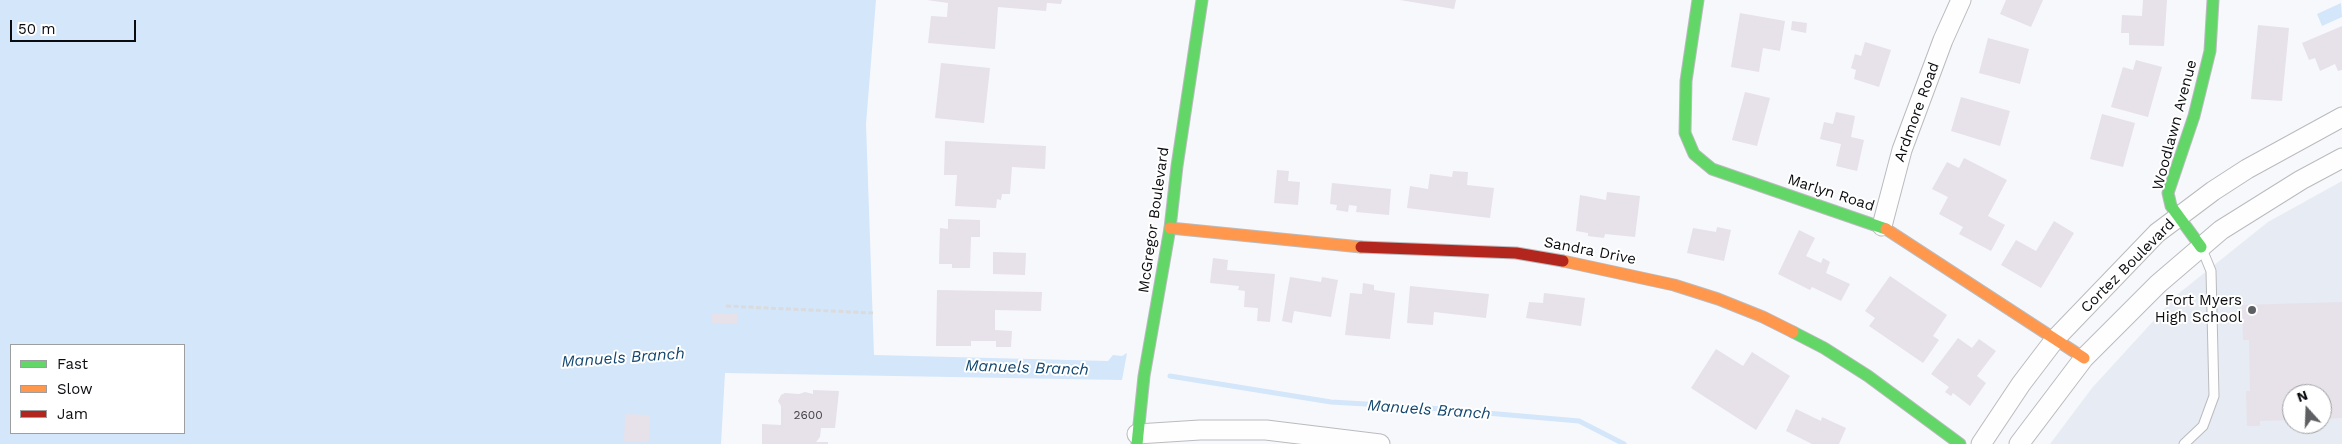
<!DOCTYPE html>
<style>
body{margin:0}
#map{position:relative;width:2342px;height:444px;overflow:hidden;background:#f7f8fc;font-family:"Work Sans",sans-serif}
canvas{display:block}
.legend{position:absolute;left:10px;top:344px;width:175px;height:90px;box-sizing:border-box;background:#fff;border:1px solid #9d9e9f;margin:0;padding:6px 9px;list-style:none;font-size:15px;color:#0b0c0f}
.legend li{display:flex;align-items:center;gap:10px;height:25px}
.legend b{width:25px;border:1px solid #9d9e9f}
.north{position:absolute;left:2282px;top:384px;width:50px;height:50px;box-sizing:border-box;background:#fff;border:1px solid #9d9e9f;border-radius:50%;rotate:340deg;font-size:14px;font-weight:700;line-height:20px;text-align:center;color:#0b0c0f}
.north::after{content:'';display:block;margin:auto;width:18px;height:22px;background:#5e5f62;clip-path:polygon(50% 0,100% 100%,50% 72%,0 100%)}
.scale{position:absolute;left:10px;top:20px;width:126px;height:22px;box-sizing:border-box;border:2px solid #0b0c0f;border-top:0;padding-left:6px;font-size:15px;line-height:18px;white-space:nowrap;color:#0b0c0f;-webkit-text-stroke:4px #fff;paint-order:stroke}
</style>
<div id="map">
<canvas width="2342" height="444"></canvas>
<ul class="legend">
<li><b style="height:6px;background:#63d668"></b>Fast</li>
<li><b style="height:6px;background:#ff974d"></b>Slow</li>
<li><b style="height:6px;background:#b3261e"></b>Jam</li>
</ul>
<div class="north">N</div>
<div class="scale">50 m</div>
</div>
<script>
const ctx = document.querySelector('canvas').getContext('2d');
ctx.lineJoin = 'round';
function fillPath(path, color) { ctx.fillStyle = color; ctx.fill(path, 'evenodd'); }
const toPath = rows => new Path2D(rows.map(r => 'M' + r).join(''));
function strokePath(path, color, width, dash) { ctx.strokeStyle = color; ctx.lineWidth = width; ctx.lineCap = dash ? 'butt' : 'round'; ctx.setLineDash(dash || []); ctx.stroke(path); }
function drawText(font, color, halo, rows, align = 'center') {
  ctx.font = font + ' "Work Sans",sans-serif'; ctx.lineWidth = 4; ctx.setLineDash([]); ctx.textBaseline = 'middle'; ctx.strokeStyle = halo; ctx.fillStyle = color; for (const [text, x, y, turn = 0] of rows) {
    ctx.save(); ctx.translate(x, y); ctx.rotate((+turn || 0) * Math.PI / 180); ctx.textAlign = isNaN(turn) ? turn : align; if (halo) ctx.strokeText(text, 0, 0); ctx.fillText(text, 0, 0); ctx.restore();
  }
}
fillPath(toPath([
 [2342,181,2342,444,2050,444,2092,388,2178,294,2268,222],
 [2292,394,2322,394,2322,424,2292,424]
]), '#e7ebf4');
fillPath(toPath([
 [0,0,876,0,866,124,874,355,1108,361,1113,355,1122,356,1127,353,1122,380,725,373,721,444,0,444],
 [11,345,184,345,184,433,11,433],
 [2341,3,2342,17,2322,26,2317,14]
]), '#d3e6fa');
strokePath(toPath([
 [1170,376,1331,402,1417,407,1579,421,1624,444]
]), '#d3e6fa', 5);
fillPath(toPath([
 [927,0,1062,0,1061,4,1047,3,1046,11,998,7,995,49,928,43,931,16,947,17,948,3],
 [1400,0,1456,0,1454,9],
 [2006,0,2043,0,2031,27,2000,14],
 [2143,0,2167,0,2164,46,2129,45,2129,33,2121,33,2122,15,2142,16],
 [1740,13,1785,21,1780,51,1763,48,1759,72,1731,67],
 [1792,21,1807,23,1806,33,1791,30],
 [2258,25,2289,28,2282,101,2251,99],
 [2342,26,2342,70,2338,71,2335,64,2320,71,2315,58,2309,60,2302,43],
 [1988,38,2029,49,2020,84,1979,73],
 [1865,42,1891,50,1879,87,1854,79,1856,70,1851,68,1855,54,1861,56],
 [2136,60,2162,67,2148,117,2111,107,2123,67,2133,70],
 [941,63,990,68,984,123,935,118],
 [1745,92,1770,98,1757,146,1732,140],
 [1961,97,2010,111,2000,146,1951,131],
 [1836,112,1855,116,1851,137,1864,140,1857,171,1836,166,1841,144,1820,139,1824,122,1833,124],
 [2102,114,2135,123,2123,167,2090,159],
 [945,141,1046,146,1045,169,1012,167,1010,194,1002,194,1001,200,997,199,996,208,955,206,957,175,944,175],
 [1964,158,2007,180,1988,216,2005,225,1991,251,1959,234,1963,227,1939,214,1948,197,1932,189,1947,162,1959,168],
 [1277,170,1289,171,1288,181,1300,182,1298,205,1274,203],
 [1453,171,1468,172,1467,185,1494,188,1490,218,1407,208,1410,186,1428,189,1430,174,1452,177],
 [1332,183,1391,189,1389,215,1356,212,1357,206,1349,205,1348,212,1336,210,1337,205,1330,204],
 [1607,192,1640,196,1635,237,1605,234,1604,238,1588,236,1588,233,1576,231,1580,195,1606,200],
 [948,219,980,220,980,237,971,237,970,268,952,268,952,264,939,264,940,228,948,229],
 [2054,221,2074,233,2041,288,2001,265,2016,240,2036,251],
 [1717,227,1731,230,1724,261,1687,253,1693,228,1716,232],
 [1799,230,1815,238,1806,256,1821,263,1823,258,1830,262,1826,273,1850,284,1841,301,1812,287,1810,290,1778,274],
 [993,252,1026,253,1025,275,993,274],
 [1213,258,1228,260,1227,270,1275,274,1270,322,1257,321,1258,308,1244,307,1245,291,1238,290,1239,286,1210,283],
 [1890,276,1947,315,1933,336,1939,340,1923,363,1869,326,1875,318,1865,311],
 [1290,277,1321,282,1322,277,1338,280,1331,317,1294,311,1292,323,1282,321],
 [1363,283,1374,285,1374,290,1395,293,1390,339,1345,335,1350,293,1362,294],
 [1410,286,1489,294,1486,318,1434,312,1433,325,1407,323],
 [937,290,1042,292,1041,311,995,310,995,330,1012,331,1011,347,996,347,996,341,971,341,971,346,936,346],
 [1544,293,1585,298,1581,326,1526,318,1529,302,1543,303],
 [2342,302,2342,418,2322,419,2322,394,2292,394,2292,420,2260,421,2260,426,2247,426,2246,391,2250,391,2249,340,2243,340,2242,305],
 [712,314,737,314,737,323,712,323],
 [1958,338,1972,348,1979,339,1996,351,1977,376,1986,383,1970,406,1953,393,1951,396,1945,392,1949,387,1931,374],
 [1716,349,1743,366,1752,352,1790,376,1756,430,1691,388],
 [813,390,839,391,835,428,821,428,820,437,816,442,828,442,828,444,762,444,762,424,781,425,781,406,778,401,781,395,785,393,799,394,805,392,813,394],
 [1796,409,1821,421,1822,417,1846,428,1839,444,1812,444,1786,431],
 [625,414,650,415,649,442,624,441]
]), '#e7e1ea');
const lane = toPath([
 [2184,444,2203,426,2214,396,2211,271,2202,249]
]);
const street = toPath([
 [1882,226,1902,150,1943,40,1961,0],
 [1137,434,1200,430,1266,430,1380,444],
 [1981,444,2021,384,2056,338,2157,233,2213,191,2247,169,2342,117],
 [2019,444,2084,358,2158,284,2221,230,2301,180,2342,158]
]);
const fast = toPath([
 [1698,0,1686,81,1685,133,1694,154,1712,169,1886,229],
 [2201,247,2171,206,2168,193,2194,116,2210,51,2213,0],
 [1793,332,1824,348,1868,376,1960,444],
 [1137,444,1144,376,1170,228,1177,166,1202,0]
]);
const slow = toPath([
 [1170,228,1361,247],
 [1886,229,2084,358],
 [1563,261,1674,285,1718,299,1763,317,1793,332]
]);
const jam = toPath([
 [1361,247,1516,253,1563,261]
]);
strokePath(lane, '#babbbe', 11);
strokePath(street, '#babbbe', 21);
strokePath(fast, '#babbbe', 13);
strokePath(slow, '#babbbe', 13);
strokePath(jam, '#babbbe', 13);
strokePath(toPath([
 [726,306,873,313]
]), '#dbdbdd', 3, [5, 2.5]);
strokePath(lane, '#fefeff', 9);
strokePath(street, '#fefeff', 19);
strokePath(fast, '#63d668', 11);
strokePath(slow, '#ff974d', 11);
strokePath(jam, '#b3261e', 11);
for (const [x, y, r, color] of [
 [2252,310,5,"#5e5f62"]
]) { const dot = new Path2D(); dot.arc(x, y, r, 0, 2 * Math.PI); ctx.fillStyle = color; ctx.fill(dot); strokePath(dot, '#fff', 2); }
drawText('12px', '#434247', null, [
 ["2600",808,415]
]);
drawText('15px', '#0b0c0f', '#fff', [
 ["Ardmore Road",1917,112,-70],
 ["Woodlawn Avenue",2175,125,-75],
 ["Marlyn Road",1831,193,18],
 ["McGregor Boulevard",1154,220,-82],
 ["Sandra Drive",1590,251,11],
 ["Cortez Boulevard",2128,266,-45]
]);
drawText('15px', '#0b0c0f', '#fff', [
 ["Fort Myers",2242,301],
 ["High School",2242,318]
], 'right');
drawText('italic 16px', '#11466f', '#fff', [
 ["Manuels Branch",623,358,-4],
 ["Manuels Branch",1027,368,2],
 ["Manuels Branch",1429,410,4]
]);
</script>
